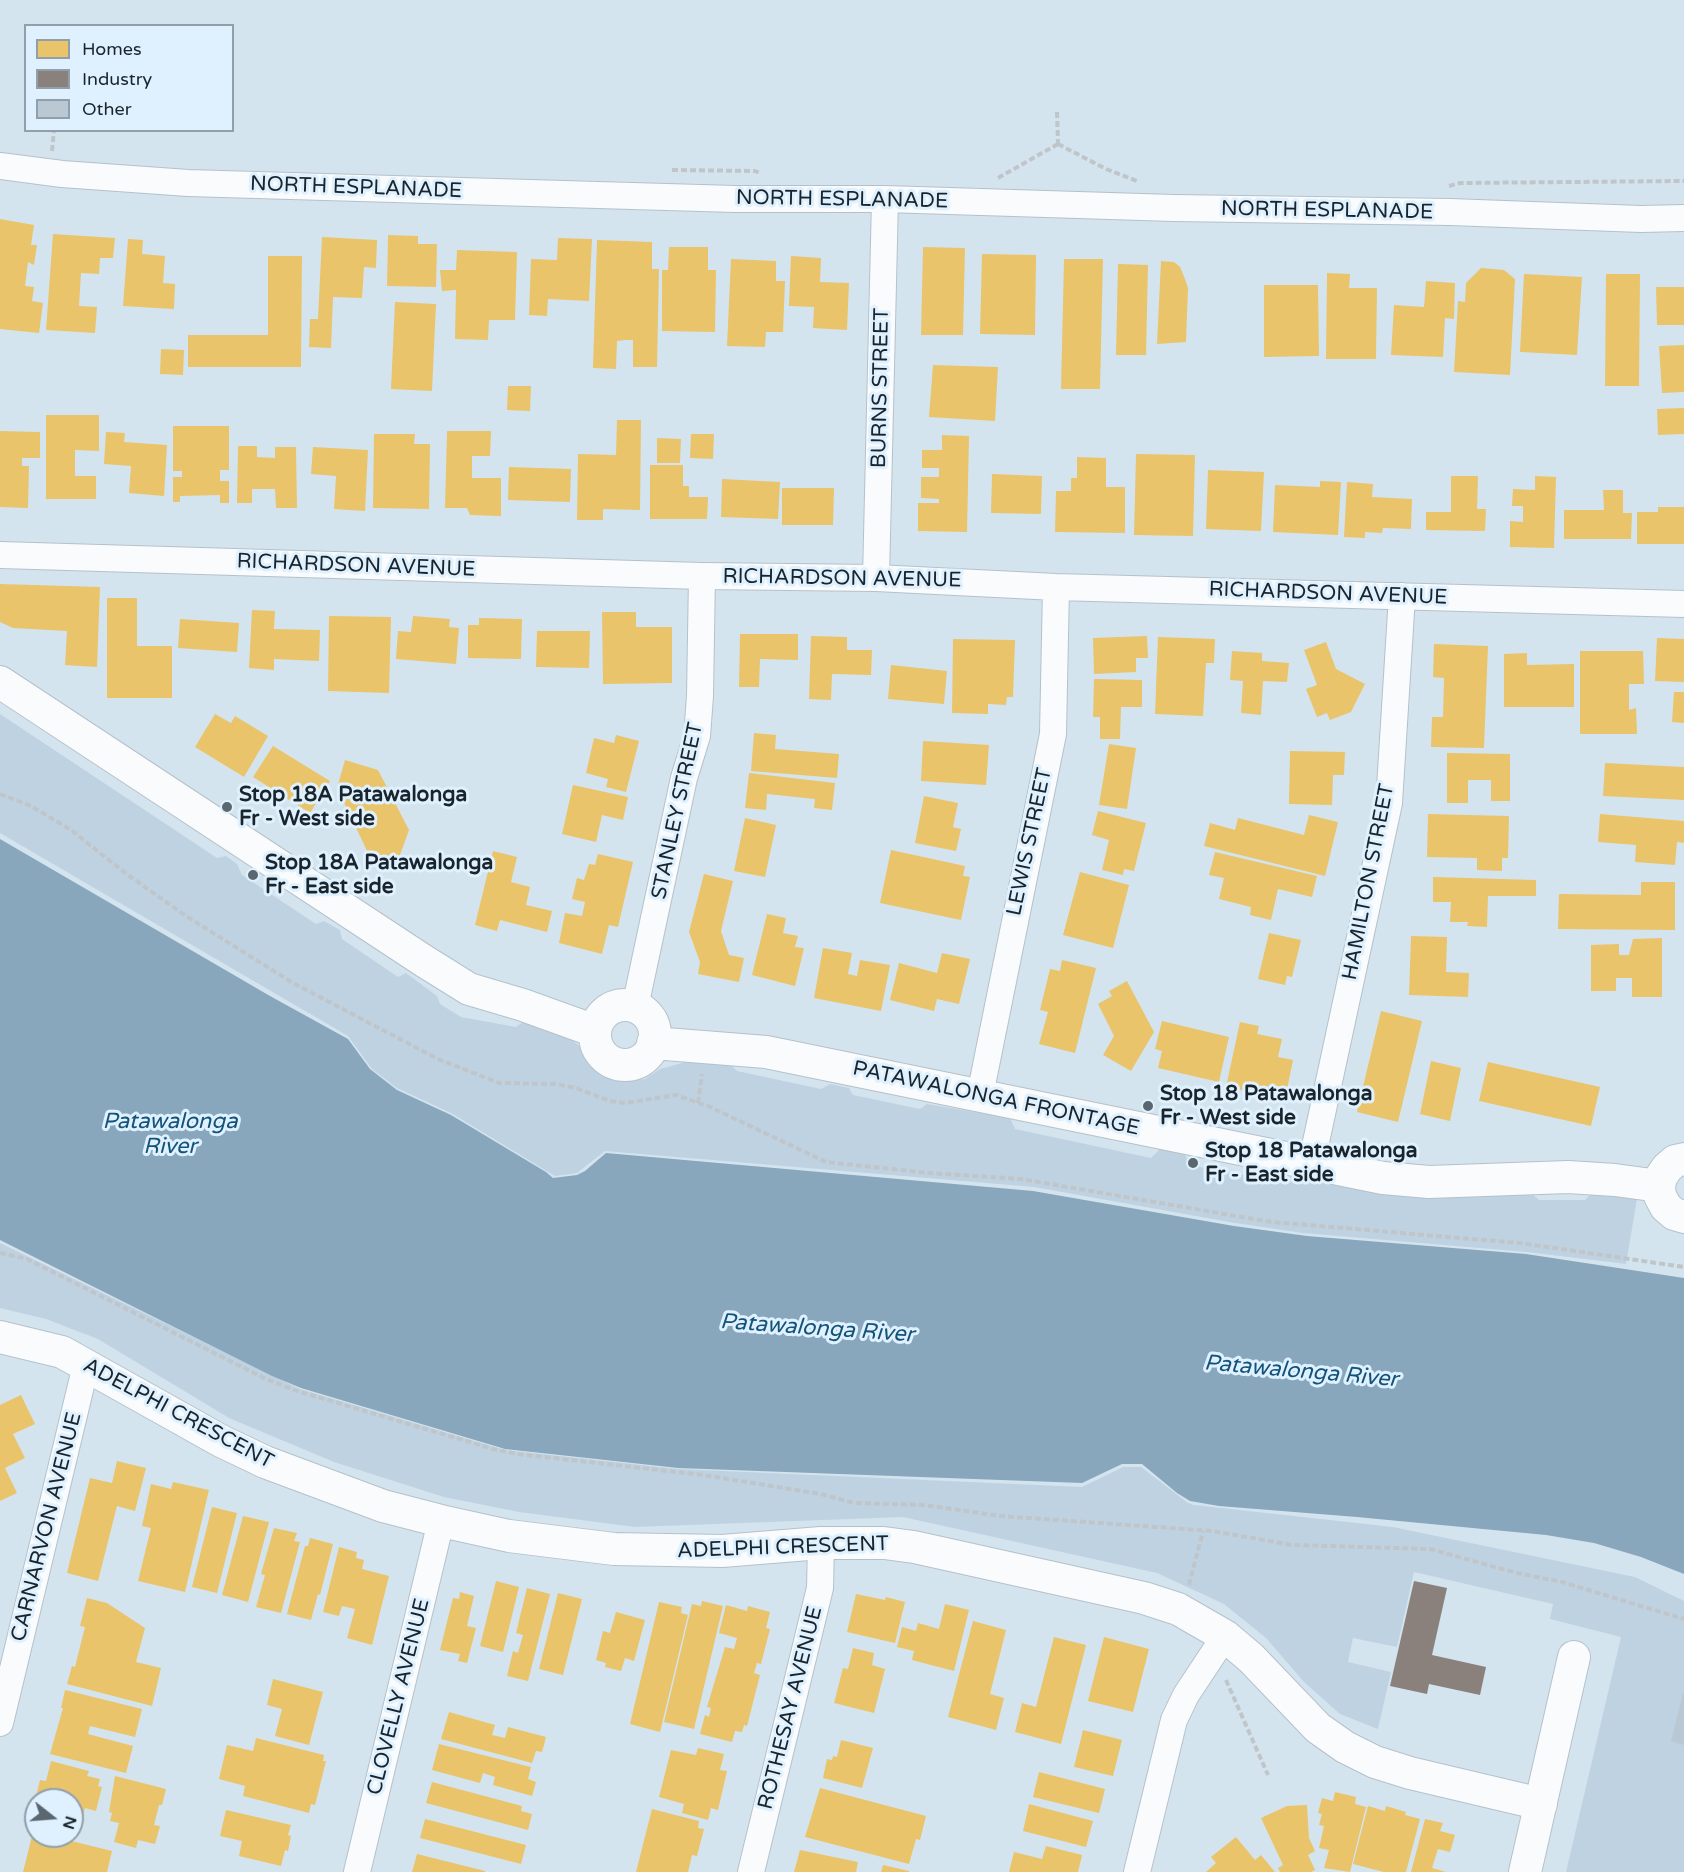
<!DOCTYPE html>
<style>
body{margin:0}
#map{position:relative;width:1684px;height:1872px;overflow:hidden;background:#d4e4ef;font-family:"Varela Round",sans-serif}
canvas{display:block}
.legend{position:absolute;left:24px;top:24px;width:210px;height:108px;box-sizing:border-box;background:#dff1fe;border:2px solid #909faa;margin:0;padding:8px 10px;list-style:none;font-size:18px;color:#19242c}
.legend li{display:flex;align-items:center;gap:12px;height:30px}
.legend b{width:30px;border:2px solid #909faa}
.north{position:absolute;left:24px;top:1788px;width:60px;height:60px;box-sizing:border-box;background:#dff1fe;border:2px solid #909faa;border-radius:50%;rotate:107deg;font-size:16px;font-weight:700;line-height:24px;text-align:center;color:#19242c}
.north::after{content:'';display:block;margin:auto;width:21px;height:27px;background:#5a6770;clip-path:polygon(50% 0,100% 100%,50% 72%,0 100%)}
</style>
<div id="map">
<canvas width="1684" height="1872"></canvas>
<ul class="legend">
<li><b style="height:16px;background:#e9c46a"></b>Homes</li>
<li><b style="height:16px;background:#8a817c"></b>Industry</li>
<li><b style="height:16px;background:#bac8d3"></b>Other</li>
</ul>
<div class="north">N</div>
</div>
<script>
const ctx = document.querySelector('canvas').getContext('2d');
ctx.lineJoin = 'round';
function fillPath(path, color) { ctx.fillStyle = color; ctx.fill(path, 'evenodd'); }
const toPath = rows => new Path2D(rows.map(r => 'M' + r).join(''));
function strokePath(path, color, width, dash) { ctx.strokeStyle = color; ctx.lineWidth = width; ctx.lineCap = dash ? 'butt' : 'round'; ctx.setLineDash(dash || []); ctx.stroke(path); }
function drawText(font, color, halo, rows, align = 'center') {
  ctx.font = font + ' "Varela Round",sans-serif'; ctx.lineWidth = 6; ctx.setLineDash([]); ctx.textBaseline = 'middle'; ctx.strokeStyle = halo; ctx.fillStyle = color; for (const [text, x, y, turn = 0] of rows) {
    ctx.save(); ctx.translate(x, y); ctx.rotate((+turn || 0) * Math.PI / 180); ctx.textAlign = isNaN(turn) ? turn : align; if (halo) ctx.strokeText(text, 0, 0); ctx.fillText(text, 0, 0); ctx.restore();
  }
}
fillPath(toPath([
 [0,714,217,858,226,856,237,864,242,875,316,924,324,921,340,930,342,939,398,977,406,973,437,996,440,1004,461,1017,516,1027,524,1021,565,1035,582,1048,601,1068,621,1081,645,1079,660,1069,682,1063,711,1059,728,1062,737,1071,821,1089,830,1084,849,1088,853,1095,920,1109,927,1104,1010,1118,1015,1129,1151,1158,1160,1149,1185,1154,1189,1165,1265,1179,1274,1174,1394,1195,1531,1193,1539,1200,1585,1200,1593,1192,1618,1193,1637,1199,1626,1264,1527,1252,1303,1233,1235,1223,1034,1187,605,1151,577,1173,555,1176,451,1113,397,1088,372,1069,348,1036,0,833],
 [0,1243,300,1389,505,1450,678,1469,1082,1487,1123,1467,1141,1467,1188,1503,1194,1505,1393,1527,1635,1577,1684,1601,1684,1872,1566,1872,1621,1637,1550,1619,1553,1604,1414,1572,1397,1647,1353,1638,1348,1662,1391,1672,1378,1729,1340,1714,1304,1682,1266,1638,1224,1604,1157,1573,903,1517,635,1527,519,1512,444,1497,334,1462,229,1418,98,1339,46,1319,0,1308]
]), '#bfd2e1');
fillPath(toPath([
 [0,839,270,996,348,1039,370,1069,397,1090,451,1115,546,1172,553,1178,577,1175,585,1171,606,1153,1033,1191,1234,1226,1307,1236,1526,1254,1684,1278,1684,1574,1641,1557,1594,1543,1546,1535,1357,1517,1219,1506,1190,1501,1177,1493,1142,1464,1122,1464,1082,1483,678,1468,505,1449,301,1388,272,1376,0,1240]
]), '#88a7bd');
fillPath(toPath([
 [0,219,34,225,31,245,37,245,34,265,28,262,25,286,34,287,32,301,43,303,39,333,0,329],
 [53,234,115,238,113,258,100,258,99,274,81,273,79,306,97,307,95,333,46,330],
 [388,235,418,236,418,244,437,244,436,287,387,286],
 [322,237,377,240,376,268,364,267,362,298,333,297,331,348,309,347,310,319,318,319],
 [558,238,592,239,589,301,548,299,547,316,529,315,531,259,557,260],
 [128,239,143,240,142,254,165,256,163,283,175,284,174,309,123,306],
 [597,240,652,242,652,269,659,269,657,367,633,367,633,340,626,340,617,341,616,369,593,368],
 [669,247,708,247,708,270,716,270,715,332,662,331,662,270,668,270],
 [923,247,965,248,963,335,921,335],
 [457,250,517,252,515,320,489,320,488,340,455,339,456,290,442,291,440,270,456,270],
 [982,254,1036,255,1035,335,980,334],
 [268,256,302,256,301,367,188,367,188,335,268,335],
 [791,256,821,258,820,282,849,283,847,330,813,328,814,307,789,306],
 [731,259,776,261,776,281,785,281,783,332,766,332,765,347,727,346],
 [1064,259,1103,259,1100,389,1061,389],
 [1161,261,1174,262,1180,267,1185,279,1188,288,1186,342,1157,344],
 [1118,264,1148,265,1146,355,1116,355],
 [1481,268,1504,270,1515,279,1510,375,1454,372,1458,301,1465,302,1466,283],
 [1327,273,1350,274,1349,288,1377,288,1376,359,1326,359],
 [1524,274,1582,277,1577,355,1520,352],
 [1606,274,1640,274,1639,386,1605,386],
 [1426,281,1455,283,1454,319,1445,318,1443,357,1391,355,1394,305,1424,307],
 [1264,285,1318,285,1319,356,1264,357],
 [1656,287,1684,287,1684,325,1657,325],
 [395,302,436,304,432,391,391,389],
 [1684,345,1684,392,1662,393,1659,346],
 [161,349,184,350,183,375,160,374],
 [933,365,998,367,995,421,929,417],
 [508,386,531,386,530,411,507,410],
 [1684,408,1684,434,1658,435,1657,409],
 [46,415,99,415,99,451,75,450,75,476,96,476,96,499,46,499],
 [617,420,641,420,640,510,603,509,603,520,577,520,578,454,616,455],
 [173,426,229,426,229,470,220,470,220,481,229,481,229,503,220,503,220,495,180,496,180,502,173,502,173,477,182,477,182,471,173,471],
 [0,431,40,432,40,458,22,458,22,466,29,466,28,508,0,507],
 [447,431,491,431,490,456,472,456,472,478,501,478,501,516,470,515,467,508,445,508],
 [106,432,125,433,124,442,167,445,164,496,129,493,131,466,104,464],
 [374,434,415,434,414,444,430,444,429,509,373,508],
 [691,434,714,434,713,459,690,458],
 [942,435,969,436,967,532,918,531,918,503,939,503,939,499,921,498,921,477,939,477,939,468,922,468,922,450,942,450],
 [657,438,681,439,680,463,657,463],
 [238,446,257,446,257,457,275,458,275,447,296,447,297,508,276,508,275,489,252,489,252,503,237,503],
 [313,447,368,450,365,511,334,509,336,476,311,474],
 [1136,454,1195,455,1193,536,1134,535],
 [1077,457,1106,458,1106,487,1125,487,1125,533,1055,532,1056,491,1071,491,1071,478,1077,478],
 [650,465,683,465,683,486,689,486,689,497,708,497,707,519,650,519],
 [509,467,571,469,570,502,508,500],
 [1208,470,1264,472,1261,531,1206,529],
 [992,474,1042,476,1041,514,991,513],
 [1451,476,1478,476,1477,509,1486,509,1485,531,1426,530,1426,512,1451,512],
 [1535,476,1556,477,1554,548,1510,547,1510,521,1523,522,1523,506,1512,506,1513,489,1535,490],
 [722,479,780,482,778,519,721,517],
 [1320,481,1341,482,1338,535,1273,532,1275,485,1320,487],
 [1347,482,1373,484,1372,497,1412,499,1411,529,1383,528,1382,533,1365,532,1365,538,1344,537],
 [782,488,834,488,833,525,782,525],
 [1603,490,1623,490,1623,513,1632,513,1631,539,1564,539,1564,510,1604,510],
 [1658,507,1684,507,1684,544,1637,544,1637,512,1658,512],
 [0,584,100,587,97,667,65,665,67,631,13,628,0,622],
 [107,598,137,598,137,646,172,646,172,698,107,698],
 [252,610,275,611,274,629,320,630,319,661,274,659,274,670,249,668],
 [602,612,636,612,636,627,672,627,672,683,603,684],
 [329,616,391,617,389,693,328,691],
 [413,616,450,619,449,627,459,628,456,664,396,659,398,631,411,632],
 [479,618,522,619,521,659,468,658,468,625,479,625],
 [180,619,239,623,237,652,178,648],
 [537,631,590,631,589,668,536,667],
 [740,634,798,634,798,660,760,659,759,687,739,687],
 [811,636,847,637,847,650,872,650,871,675,832,674,831,700,809,699],
 [1147,636,1148,658,1136,658,1136,672,1094,674,1093,638],
 [1158,637,1215,639,1214,663,1206,663,1203,716,1155,714],
 [1657,638,1684,639,1684,682,1655,681],
 [953,639,1015,640,1013,697,1007,697,1006,705,988,704,988,714,952,713],
 [1326,642,1336,669,1365,684,1351,712,1330,720,1327,713,1317,717,1306,689,1317,685,1304,650],
 [1434,644,1488,646,1484,748,1431,747,1432,717,1443,717,1444,678,1433,677],
 [1232,651,1262,653,1262,661,1289,663,1287,682,1263,681,1261,715,1241,713,1243,681,1230,680],
 [1580,651,1643,651,1644,684,1629,684,1629,710,1636,708,1637,734,1580,734],
 [1527,653,1527,665,1574,664,1574,707,1504,707,1504,654],
 [891,665,947,671,944,704,888,699],
 [1094,679,1142,680,1142,707,1121,707,1120,739,1100,739,1100,717,1093,717],
 [1674,692,1684,692,1684,723,1672,722],
 [215,714,231,723,235,716,268,736,244,777,195,747],
 [754,733,776,735,775,749,839,754,837,778,751,771],
 [616,735,639,741,626,792,606,787,608,779,586,773,594,738,614,743],
 [923,741,989,745,986,785,921,781],
 [1109,744,1136,748,1127,809,1099,805],
 [273,746,330,781,310,813,253,777],
 [1290,751,1345,752,1344,775,1333,775,1332,805,1289,804],
 [1447,753,1510,754,1510,801,1491,801,1491,780,1468,780,1468,803,1447,803],
 [345,760,378,770,409,830,396,866,370,857,337,788],
 [1605,763,1684,767,1684,800,1603,796],
 [749,773,835,783,832,810,814,808,815,799,767,794,766,810,745,808],
 [573,785,628,797,623,820,602,815,596,842,562,834],
 [924,796,958,803,953,827,961,829,956,851,915,843],
 [1098,811,1146,823,1134,871,1124,869,1123,875,1102,870,1109,840,1092,835],
 [1428,814,1509,816,1508,858,1502,858,1502,871,1477,870,1477,858,1427,857],
 [1600,814,1684,821,1684,843,1677,842,1675,865,1635,862,1636,845,1598,842],
 [1309,815,1338,822,1325,876,1204,846,1210,823,1235,830,1238,818,1304,835],
 [745,818,776,825,765,877,734,871],
 [891,850,965,866,963,876,970,877,961,920,880,903],
 [493,851,517,857,511,882,530,887,526,905,552,911,547,932,500,920,497,931,475,925],
 [1215,852,1317,876,1312,897,1278,889,1271,920,1250,915,1251,907,1219,899,1224,878,1209,875],
 [598,854,633,862,618,927,609,925,602,954,559,943,565,913,582,916,585,902,572,899,577,878,584,880,589,864,595,865],
 [1080,872,1129,885,1113,948,1063,935],
 [704,874,733,881,721,931,729,955,744,958,739,982,698,974,700,962,689,932],
 [1433,877,1536,880,1536,896,1488,896,1487,927,1467,926,1468,922,1450,922,1451,902,1433,902],
 [1641,882,1675,882,1675,930,1558,929,1559,894,1641,895],
 [767,914,786,918,783,933,798,936,795,947,804,948,795,986,752,975],
 [1269,933,1301,940,1292,977,1287,976,1285,985,1258,979],
 [1411,936,1447,937,1446,972,1469,973,1468,997,1409,995],
 [1662,938,1662,997,1632,997,1632,978,1616,978,1616,991,1591,991,1591,945,1619,944,1619,955,1629,955,1633,939],
 [823,948,852,953,848,974,857,976,860,960,890,965,881,1011,814,998],
 [942,953,970,959,959,1004,937,999,934,1011,890,1000,899,963,937,973],
 [1062,960,1096,968,1075,1053,1039,1044,1048,1012,1040,1010,1050,969,1060,971],
 [1127,981,1154,1032,1131,1071,1103,1055,1114,1036,1098,1004,1112,996,1109,991],
 [1381,1011,1422,1021,1398,1122,1357,1112],
 [1162,1021,1229,1037,1219,1082,1158,1068,1162,1051,1155,1049],
 [1240,1022,1259,1026,1257,1034,1282,1039,1278,1057,1293,1060,1285,1099,1226,1087],
 [1431,1061,1461,1068,1450,1121,1420,1114],
 [1488,1062,1600,1087,1591,1126,1479,1101],
 [21,1395,35,1424,13,1434,25,1458,5,1468,17,1493,0,1501,0,1405],
 [117,1461,146,1468,135,1511,117,1506,98,1581,67,1573,90,1478,112,1483],
 [173,1482,209,1490,185,1592,138,1581,151,1528,142,1526,151,1484,171,1489],
 [212,1507,237,1513,217,1593,192,1587],
 [243,1516,269,1522,248,1602,222,1595],
 [274,1528,297,1533,294,1541,300,1542,281,1613,256,1607,265,1575,261,1574],
 [310,1538,333,1544,320,1595,318,1594,311,1620,287,1614,305,1546,308,1546],
 [339,1547,357,1552,356,1558,364,1560,362,1569,389,1576,372,1645,347,1638,355,1609,342,1606,339,1616,323,1612],
 [496,1581,519,1587,503,1652,480,1646],
 [527,1588,550,1594,528,1681,507,1676,513,1651,518,1653,523,1635,516,1633],
 [460,1592,474,1596,467,1626,476,1628,467,1663,458,1661,460,1654,440,1650,453,1598,459,1599],
 [558,1593,582,1599,563,1675,539,1669],
 [856,1594,885,1600,886,1597,905,1602,895,1643,847,1632],
 [87,1598,107,1603,145,1628,136,1662,161,1668,152,1706,67,1684,72,1666,75,1667,85,1627,80,1626],
 [702,1601,723,1606,694,1729,664,1722,692,1604,701,1606],
 [659,1602,682,1607,681,1613,688,1615,660,1732,630,1724],
 [945,1604,969,1610,954,1671,912,1660,914,1651,897,1647,902,1627,916,1631,918,1623,939,1629],
 [726,1605,747,1611,748,1606,770,1612,766,1628,770,1629,761,1664,757,1663,754,1673,760,1675,747,1726,744,1725,742,1732,735,1731,732,1742,700,1734,705,1715,709,1717,711,1708,707,1707,725,1647,734,1649,737,1638,719,1633],
 [616,1612,645,1620,634,1661,625,1658,621,1671,605,1667,606,1663,596,1660,603,1631,610,1633],
 [973,1621,1006,1630,990,1694,1004,1698,996,1730,948,1717],
 [1054,1637,1086,1645,1061,1744,1015,1732,1022,1703,1036,1707],
 [1104,1637,1149,1649,1133,1712,1088,1701],
 [853,1648,874,1653,872,1665,885,1669,874,1713,834,1703,843,1668,848,1669],
 [273,1679,323,1692,309,1745,275,1736,282,1709,267,1705],
 [65,1690,142,1709,135,1737,90,1726,88,1734,133,1746,126,1773,50,1754,63,1708,61,1708],
 [449,1712,495,1725,492,1735,505,1738,508,1727,546,1737,542,1752,536,1751,532,1763,441,1739],
 [1083,1730,1122,1740,1113,1776,1074,1767],
 [256,1738,324,1755,323,1761,326,1761,315,1805,311,1804,309,1813,243,1796,245,1786,219,1779,227,1745,253,1751],
 [841,1740,873,1748,862,1788,823,1778,827,1759,832,1760,833,1756,837,1757],
 [439,1744,531,1767,528,1779,536,1782,532,1796,493,1785,495,1777,483,1773,480,1783,432,1770],
 [698,1748,724,1754,720,1770,727,1771,718,1810,711,1808,708,1820,682,1813,684,1804,659,1797,671,1750,696,1755],
 [51,1761,89,1771,87,1776,100,1779,98,1786,102,1787,96,1811,85,1808,82,1820,72,1817,72,1800,35,1800,40,1780,46,1781],
 [1039,1772,1105,1789,1099,1813,1033,1797],
 [115,1776,166,1789,162,1805,159,1805,154,1825,160,1826,155,1844,138,1840,136,1848,114,1842,119,1823,110,1821,112,1813,109,1812],
 [432,1782,522,1806,521,1811,532,1814,528,1830,426,1803],
 [820,1788,926,1816,920,1840,916,1839,909,1864,805,1837],
 [1335,1792,1356,1797,1355,1804,1366,1807,1350,1872,1324,1868,1329,1850,1319,1848,1324,1826,1319,1825,1322,1814,1318,1813,1322,1798,1333,1801],
 [1029,1804,1093,1821,1086,1847,1023,1831],
 [1307,1805,1309,1838,1315,1851,1308,1855,1315,1870,1311,1872,1280,1872,1278,1868,1283,1865,1261,1818,1287,1806],
 [1368,1806,1385,1811,1386,1806,1406,1812,1405,1815,1420,1819,1406,1872,1384,1872,1353,1864],
 [652,1809,699,1821,698,1828,704,1829,697,1856,692,1855,688,1872,636,1872],
 [226,1810,291,1825,288,1835,291,1836,288,1851,285,1850,281,1866,239,1856,242,1841,220,1836],
 [425,1819,526,1845,521,1864,420,1838],
 [1425,1819,1443,1823,1440,1831,1455,1835,1450,1852,1438,1849,1432,1868,1446,1872,1411,1872],
 [33,1832,36,1832,36,1836,51,1836,112,1851,107,1872,23,1872],
 [1236,1837,1255,1860,1261,1855,1275,1872,1206,1872,1216,1863,1211,1857],
 [1046,1846,1082,1855,1078,1872,1009,1872,1014,1852,1042,1859],
 [800,1850,858,1862,856,1872,794,1872],
 [417,1854,485,1871,485,1872,412,1872],
 [883,1865,909,1871,909,1872,881,1872]
]), '#e9c46a');
fillPath(toPath([
 [1414,1581,1447,1588,1432,1655,1486,1667,1480,1695,1429,1684,1427,1694,1390,1686]
]), '#8a817c');
fillPath(toPath([
 [1683,1693,1684,1693,1684,1745,1671,1741]
]), '#bac8d3');
const minor = toPath([
 [0,166,62,174,188,183,735,199,885,199,1174,208,1450,212,1641,219,1684,218],
 [0,555,702,576,876,578,1056,587,1684,604],
 [876,578,885,199],
 [635,1007,684,778,697,736,700,696,702,576],
 [980,1095,1053,734,1056,587],
 [1311,1165,1389,803,1402,596],
 [0,1723,86,1365],
 [357,1872,441,1521],
 [751,1872,820,1588,821,1543],
 [1137,1872,1174,1720,1186,1695,1225,1636]
]);
const tertiary = toPath([
 [0,682,424,961,469,989,523,1005,595,1031],
 '595 1035a30 30 0 1 1 60 0a30 30 0 1 1-60 0Z',
 [653,1043,766,1052,1383,1178,1429,1182,1568,1177,1615,1180,1659,1186],
 [1684,1159,1675,1161,1667,1168,1661,1177,1659,1186,1660,1196,1666,1207,1674,1214,1684,1217],
 [0,1337,62,1352,221,1441,265,1462,383,1506,441,1521,509,1536,614,1549,722,1551,821,1543,884,1543,914,1547,1144,1598,1178,1609,1225,1636,1251,1658,1318,1728,1345,1747,1375,1762,1410,1773,1541,1804],
 [1525,1872,1574,1657]
]);
strokePath(minor, '#b5c1ca', 28);
strokePath(tertiary, '#b5c1ca', 34);
strokePath(toPath([
 [1057,112,1058,144],
 [1058,144,1106,169,1137,181],
 [52,151,54,130],
 [672,170,755,171,760,173],
 [998,178,1058,144],
 [1449,186,1460,183,1684,181],
 [0,794,31,806,71,830,128,875,186,916,293,983,438,1059,499,1083,556,1084,576,1088,610,1101,625,1103,676,1095,708,1106,826,1162,930,1173,1021,1179,1271,1222,1520,1243,1684,1267],
 [698,1103,702,1074],
 [0,1253,27,1259,264,1378,294,1390,493,1449,518,1454,703,1475,821,1494,854,1503,924,1505,1001,1516,1212,1531,1293,1545,1430,1549,1517,1573,1562,1582,1684,1619],
 [1189,1585,1203,1531],
 [1226,1680,1268,1775]
]), '#c0c5ca', 4, [6, 3]);
strokePath(minor, '#f9fbfd', 26);
strokePath(tertiary, '#f9fbfd', 32);
for (const [x, y, r, color] of [
 [227,807,6,"#5a6770"],
 [253,875,6,"#5a6770"],
 [1148,1106,6,"#5a6770"],
 [1193,1163,6,"#5a6770"]
]) { const dot = new Path2D(); dot.arc(x, y, r, 0, 2 * Math.PI); ctx.fillStyle = color; ctx.fill(dot); strokePath(dot, '#dff1fe', 2); }
drawText('21px', '#19242c', '#dff1fe', [
 ["NORTH ESPLANADE",356,188,2],
 ["NORTH ESPLANADE",842,200,1],
 ["NORTH ESPLANADE",1327,211,1],
 ["BURNS STREET",881,388,-89],
 ["RICHARDSON AVENUE",356,566,2],
 ["RICHARDSON AVENUE",842,579,1],
 ["RICHARDSON AVENUE",1328,594,2],
 ["STANLEY STREET",678,811,-78],
 ["LEWIS STREET",1030,842,-78],
 ["HAMILTON STREET",1369,882,-79],
 ["PATAWALONGA FRONTAGE",996,1099,12],
 ["ADELPHI CRESCENT",178,1414,28],
 ["CARNARVON AVENUE",47,1527,-76],
 ["ADELPHI CRESCENT",783,1548,-2],
 ["CLOVELLY AVENUE",399,1697,-76],
 ["ROTHESAY AVENUE",791,1708,-76]
]);
drawText('bold 21px', '#19242c', '#dff1fe', [
 ["Stop 18A Patawalonga",239,795],
 ["Fr - West side",239,819],
 ["Stop 18A Patawalonga",265,863],
 ["Fr - East side",265,887],
 ["Stop 18 Patawalonga",1160,1094],
 ["Fr - West side",1160,1118],
 ["Stop 18 Patawalonga",1205,1151],
 ["Fr - East side",1205,1175]
], 'left');
drawText('italic 22px', '#145379', '#dff1fe', [
 ["Patawalonga",170,1122],
 ["River",170,1147],
 ["Patawalonga River",817,1329,4],
 ["Patawalonga River",1301,1372,5]
]);
</script>
